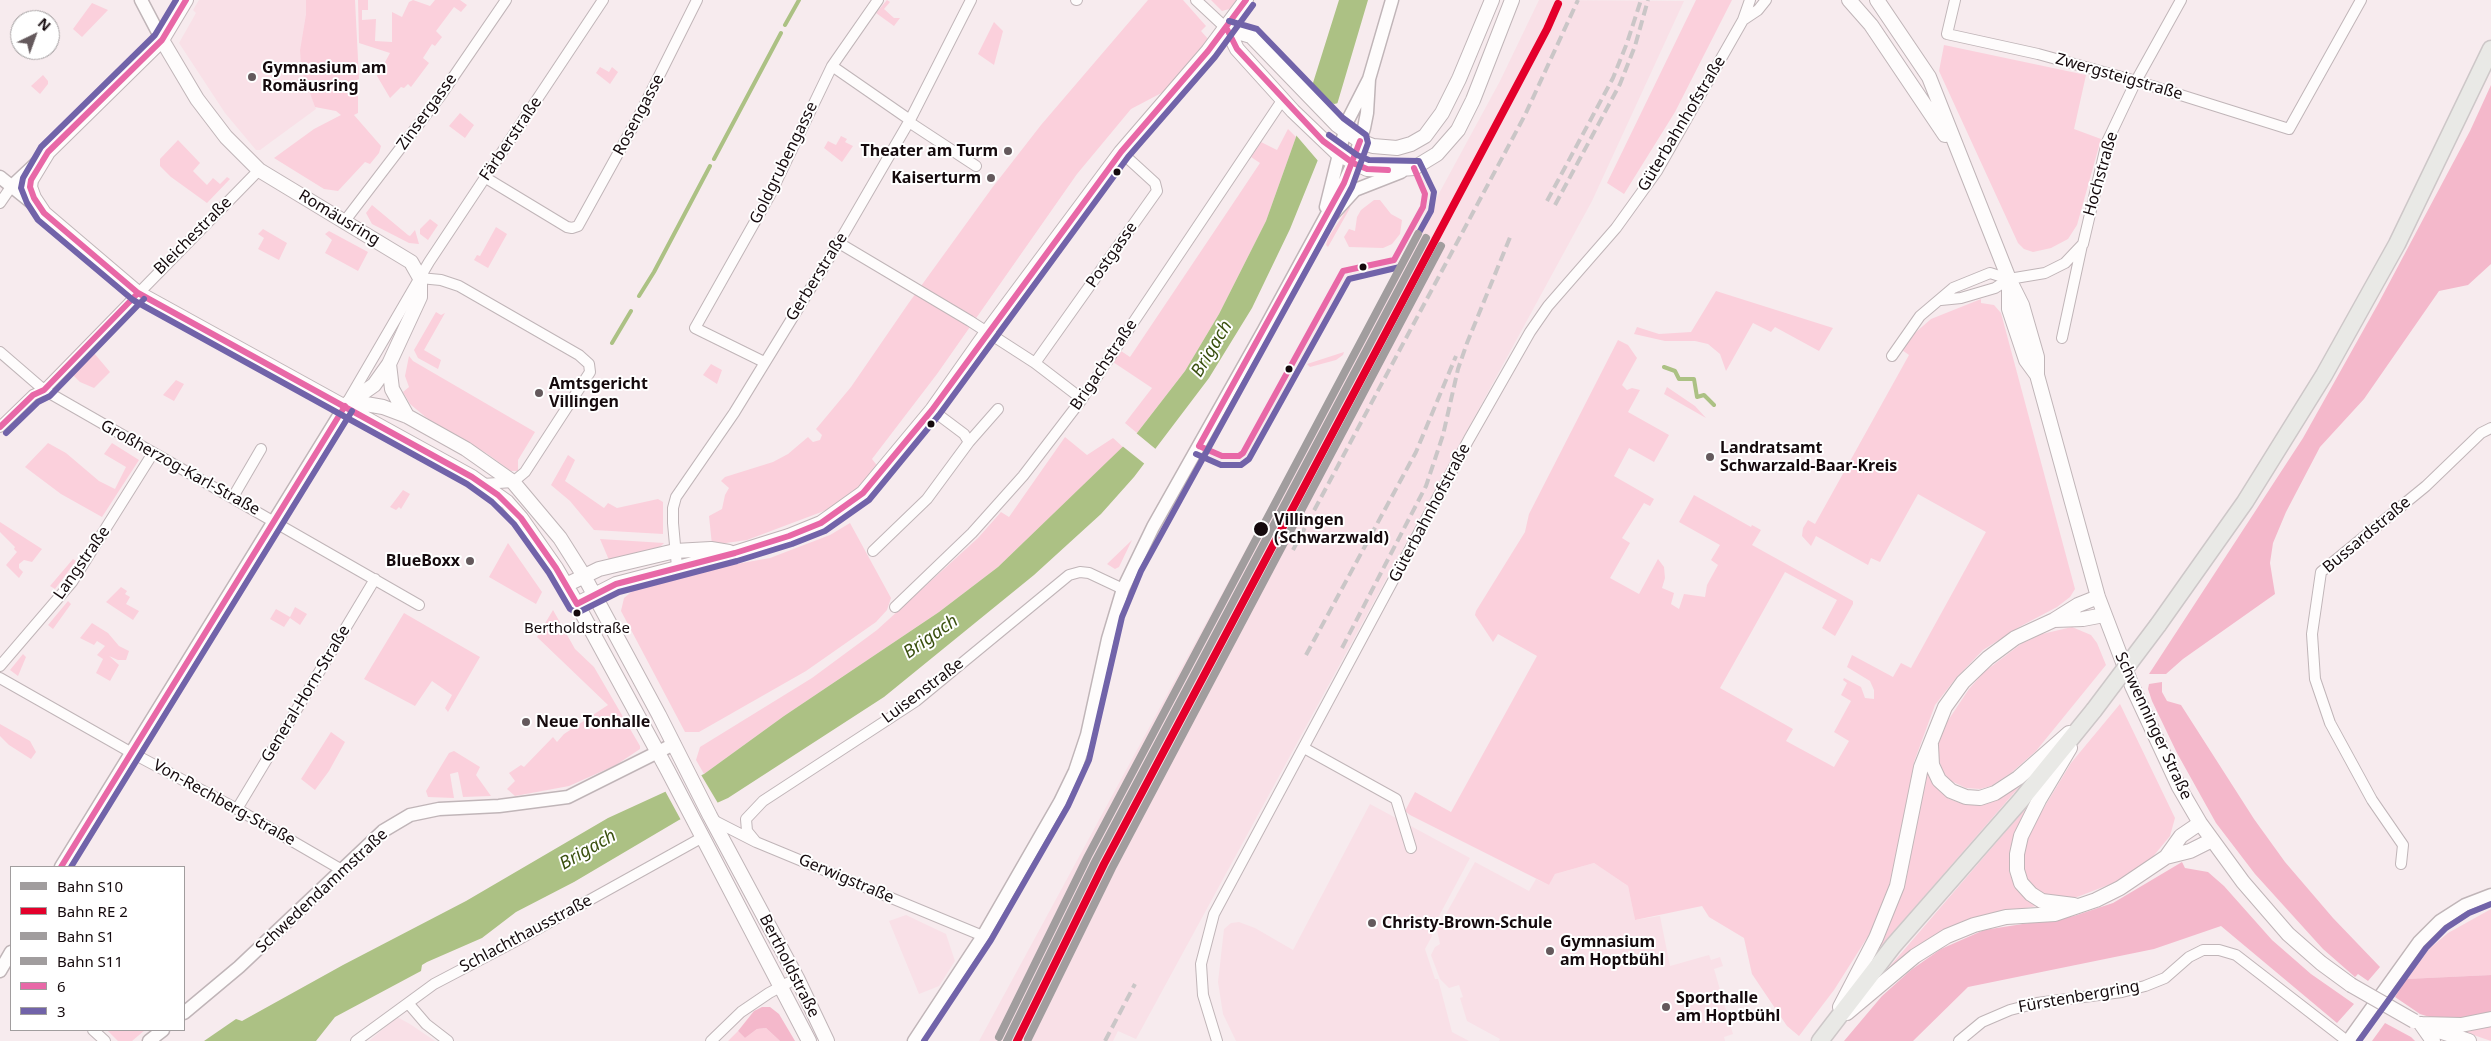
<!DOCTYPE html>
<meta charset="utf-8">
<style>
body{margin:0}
#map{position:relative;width:2491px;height:1041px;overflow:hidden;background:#f7ebee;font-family:"Noto Sans",sans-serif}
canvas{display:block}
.legend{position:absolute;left:10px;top:866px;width:175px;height:165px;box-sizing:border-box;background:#fff;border:1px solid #a19d9e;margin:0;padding:6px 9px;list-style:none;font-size:15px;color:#150a0d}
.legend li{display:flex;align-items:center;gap:10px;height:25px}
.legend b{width:25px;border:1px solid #a19d9e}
.north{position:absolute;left:10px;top:10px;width:50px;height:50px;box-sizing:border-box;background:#fff;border:1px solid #a19d9e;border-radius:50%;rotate:42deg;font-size:14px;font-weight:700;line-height:20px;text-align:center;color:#150a0d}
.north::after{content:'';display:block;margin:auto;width:18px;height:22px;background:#64595c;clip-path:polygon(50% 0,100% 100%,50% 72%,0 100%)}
</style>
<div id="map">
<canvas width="2491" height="1041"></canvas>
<ul class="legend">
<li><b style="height:6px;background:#a19d9e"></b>Bahn S10</li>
<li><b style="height:6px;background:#e4002b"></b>Bahn RE 2</li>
<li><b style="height:6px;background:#a19d9e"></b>Bahn S1</li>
<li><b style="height:6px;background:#a19d9e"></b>Bahn S11</li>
<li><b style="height:6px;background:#e868a7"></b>6</li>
<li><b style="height:6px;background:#7163a9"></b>3</li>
</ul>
<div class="north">N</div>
</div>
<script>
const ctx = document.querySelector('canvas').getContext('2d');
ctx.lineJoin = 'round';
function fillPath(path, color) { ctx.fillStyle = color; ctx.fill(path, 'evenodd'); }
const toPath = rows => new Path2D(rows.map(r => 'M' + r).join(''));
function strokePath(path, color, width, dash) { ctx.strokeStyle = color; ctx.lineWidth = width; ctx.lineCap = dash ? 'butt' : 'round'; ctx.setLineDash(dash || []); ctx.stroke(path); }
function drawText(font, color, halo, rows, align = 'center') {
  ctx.font = font + ' "Noto Sans",sans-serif'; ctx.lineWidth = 4; ctx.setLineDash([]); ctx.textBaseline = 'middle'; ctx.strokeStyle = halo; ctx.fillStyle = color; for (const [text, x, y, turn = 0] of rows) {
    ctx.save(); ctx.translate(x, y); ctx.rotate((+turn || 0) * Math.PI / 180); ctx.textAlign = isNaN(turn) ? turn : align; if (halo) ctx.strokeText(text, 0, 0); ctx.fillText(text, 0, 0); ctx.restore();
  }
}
fillPath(toPath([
 [199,0,306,0,306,14,300,50,301,68,316,109,260,150,256,150,225,113,179,43,196,13,193,10],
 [1539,0,1684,1,1592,201,1136,1039,1118,1031,1113,1041,979,1041,1500,81],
 [1370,804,1470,858,1431,931,1432,936,1425,949,1435,979,1438,979,1452,1032,1469,1041,1236,1041,1223,1014,1218,982,1224,929,1231,923,1239,922,1255,928,1293,950],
 [1475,862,1529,891,1536,879,1549,885,1555,874,1594,863,1628,886,1635,920,1660,916,1670,966,1709,955,1711,960,1720,957,1723,966,1714,969,1733,1034,1724,1037,1725,1041,1499,1041,1500,1039,1467,1021,1460,998,1463,997,1459,985,1449,988,1440,979,1431,955,1435,947,1440,944,1437,930],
 [906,915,946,934,955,961,939,986,919,994,889,921],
 [397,1017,410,1024,435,1041,369,1041]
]), '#f9e0e7');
fillPath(toPath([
 [306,0,355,0,359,79,352,82,349,87,351,92,358,95,358,113,354,115,381,146,379,153,370,164,365,162,338,191,324,189,274,158,314,129,341,115,336,111,315,107,301,69,300,50,306,14],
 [358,0,368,0,368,10,362,10,362,20,376,19,375,41,392,42,392,12,402,17,409,2,413,0,430,6,435,0,460,0,467,5,461,12,454,7,436,31,442,37,435,46,432,44,423,58,429,63,411,87,408,84,404,88,401,87,390,98,377,76,376,62,384,64,390,53,359,43],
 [887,0,890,2,884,9,894,18,900,18,894,26,876,13],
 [1148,0,1183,0,1206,26,1201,31,1209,40,1169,89,1131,109,1077,174,937,374,872,459,879,468,843,501,824,511,747,540,712,545,709,516,722,509,725,495,729,488,721,481,725,477,773,462,788,454,808,437,813,442,820,440,822,435,816,429,851,387,908,304,992,188,1041,125],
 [1211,0,1238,0,1233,8,1222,11],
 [1696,0,1732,0,1675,112,1624,194,1607,183],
 [92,3,108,10,82,37,73,29],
 [994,22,1003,31,994,65,978,54],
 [1944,45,2086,75,2074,129,2101,139,2077,225,2068,239,2051,248,2033,252,2024,249,2018,243,1939,71],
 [600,67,609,72,612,67,618,72,610,84,596,73],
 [43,75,48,81,48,84,40,94,31,86],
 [460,113,474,125,465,138,449,126],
 [1288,129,1296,137,1266,221,1219,314,1185,371,1137,433,1125,423,1152,388,1113,362,1121,351,1130,357,1240,193,1260,163,1251,157,1261,142,1277,150],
 [841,136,847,139,845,142,853,146,842,162,824,148,828,141,836,145],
 [178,140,200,163,193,171,207,185,213,178,220,184,227,177,230,179,207,203,171,177,160,166,160,159],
 [1374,200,1380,200,1391,214,1402,220,1400,234,1392,244,1383,248,1349,247,1344,237,1349,229,1355,231,1357,217,1361,210],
 [1351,203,1350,208,1328,247,1326,245,1328,238],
 [372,205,408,235,410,236,415,230,419,244,409,243,372,224,366,213],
 [430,219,438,225,428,240,420,234,420,229],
 [496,227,507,234,488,268,474,260,477,255,480,256],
 [263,229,287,243,279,260,258,249,264,238,258,234],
 [329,231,368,252,358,271,325,253,332,240,325,234],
 [1716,291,1833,328,1819,351,1775,327,1771,332,1753,323,1726,371,1720,354,1708,344,1695,341,1665,341,1634,334,1637,327,1659,334,1691,332],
 [1981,299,1981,303,1994,305,2001,313,2075,589,2070,597,2057,607,2021,626,1983,650,1956,678,1935,705,1914,762,1900,848,1889,891,1872,930,1834,990,1799,1036,1787,1026,1752,974,1744,938,1709,917,1702,906,1635,920,1628,886,1594,863,1555,874,1549,885,1410,815,1405,811,1415,792,1451,812,1537,656,1498,634,1493,642,1475,615,1476,611,1525,532,1529,514,1618,340,1628,345,1637,358,1622,385,1627,390,1632,388,1640,390,1628,412,1669,435,1654,462,1629,448,1614,476,1654,499,1650,506,1644,503,1622,538,1630,543,1610,578,1639,594,1658,559,1664,567,1665,578,1662,588,1674,593,1671,604,1679,609,1684,594,1705,597,1707,585,1718,565,1711,560,1720,545,1679,522,1694,495,1751,527,1752,525,1761,530,1752,545,1853,601,1853,604,1835,636,1822,628,1837,600,1785,572,1720,688,1793,729,1786,741,1834,767,1849,741,1834,732,1851,701,1841,695,1847,683,1843,680,1844,678,1861,687,1865,698,1874,699,1874,690,1870,681,1847,667,1852,655,1893,677,1901,663,1911,668,1986,532,1918,494,1880,562,1871,558,1868,565,1816,536,1811,546,1802,536,1803,528,1808,520,1815,524,1909,355,1902,350,1908,339,1931,319],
 [436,312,441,315,445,313,424,350,441,360,438,369,418,358,414,350],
 [1344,352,1343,355,1336,360,1310,367,1307,364],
 [94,353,110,372,94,388,80,382,73,375],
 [409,356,413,361,535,432,518,460,518,471,511,471,486,453,428,419,410,404,403,392,409,387,405,376],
 [711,364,722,370,717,384,703,375],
 [176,380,184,384,174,401,163,395],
 [1667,387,1695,406,1706,418,1664,394],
 [1065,437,1087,455,1113,438,1123,447,998,567,939,612,784,716,704,774,696,760,700,747,812,678,877,630,978,538,1001,512,1009,517],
 [48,443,66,453,99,481,115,489,126,467,104,454,112,443,139,460,102,517,61,494,25,467],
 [568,455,575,460,565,481,604,508,608,503,617,508,658,499,663,502,663,534,594,530,570,501,551,485],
 [403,490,410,494,401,509,399,507,396,510,390,507],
 [0,522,42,549,32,562,24,560,19,564,19,568,23,572,19,578,6,565,17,552,14,549,15,547,0,532],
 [850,523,891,598,887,610,876,622,806,671,699,732,685,732,621,611,624,598,635,589,725,566,770,558,830,535],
 [600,539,664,543,658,549,609,560],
 [1132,540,1119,567,1115,569,1107,564],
 [508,543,542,592,536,604,489,577],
 [73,559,76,561,55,589,50,586],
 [121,587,127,591,125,594,130,597,126,604,139,611,133,620,106,602],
 [68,601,71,604,53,629,48,625],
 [295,607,307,614,300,625,290,618,284,627,270,619,276,609,290,617],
 [553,610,575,649,594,667,640,746,640,749,616,765,569,786,515,796,507,789,515,781,509,773,521,765,524,767,553,737,557,742,564,734,608,705,537,637],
 [404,613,480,657,448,712,445,708,452,695,432,681,415,706,364,679],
 [92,623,108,633,119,646,129,651,126,660,118,660,109,656,119,665,110,681,96,673,103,659,97,655,105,646,97,641,94,645,80,638],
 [2072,627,2091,635,2097,643,2106,665,2036,751,2011,773,1991,786,1980,789,1966,788,1951,781,1942,771,1939,759,1939,742,1945,725,1969,689,1984,672,2021,644,2042,634],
 [23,654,26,657,18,676,10,670],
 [2120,704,2175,818,2170,836,2151,859,2116,882,2072,899,2047,897,2036,890,2024,877,2023,851,2028,834,2071,763],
 [0,724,30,741,36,752,31,759,9,745,0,736],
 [331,732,345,742,329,771,315,790,301,779],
 [454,751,480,767,476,775,491,796,463,797,458,772,450,774,454,798,428,797,426,791,449,753],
 [1927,771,1937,788,1949,799,1960,803,1976,805,1992,802,2020,786,1876,952,1887,932,1906,880],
 [2026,808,2012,841,2009,856,2009,871,2015,886,2022,895,2037,906,1985,915,1959,924,1912,950,1885,972],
 [2491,909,2491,975,2407,979,2429,949,2448,933],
 [2491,1026,2491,1041,2462,1031],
 [766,1028,780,1041,728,1041,738,1031,745,1038,757,1029],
 [107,1030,145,1030,132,1041,118,1041]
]), '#fbd0dc');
fillPath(toPath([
 [2491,85,2491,264,2468,285,2439,291,2364,399,2320,447,2286,512,2273,543,2270,563,2275,594,2183,659,2166,674,2149,674,2303,438,2378,304,2470,131],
 [2162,682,2162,692,2167,701,2181,705,2254,819,2285,862,2333,918,2380,967,2368,981,2358,974,2355,977,2323,949,2255,874,2216,823,2177,753,2152,701,2148,689,2149,684],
 [2182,862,2185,868,2208,872,2224,886,2272,940,2311,974,2354,1004,2337,1023,2221,926,2154,949,1968,987,1913,1041,1844,1041,1882,996,1911,970,1941,949,1984,930,2074,916,2113,903],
 [2491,975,2491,1013,2464,1019,2439,1020,2420,1014,2395,997,2406,979],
 [762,1007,770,1007,779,1014,795,1041,780,1041,766,1028,757,1029,745,1038,738,1031,754,1011],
 [2385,1023,2411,1037,2415,1041,2372,1041]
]), '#f4b8cb');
fillPath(toPath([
 [1339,0,1368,0,1328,135,1290,229,1252,308,1209,378,1134,477,1101,514,1034,575,884,697,728,798,679,820,574,882,516,912,482,938,427,962,422,965,421,971,335,1017,316,1041,204,1041,236,1019,242,1021,343,965,466,901,608,818,704,774,784,716,939,612,998,567,1137,433,1185,371,1219,314,1266,221,1296,137]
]), '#acc184');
fillPath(toPath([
 [1311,84,1326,100,1334,104,1339,103,1331,136,1319,162,1295,134],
 [1135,432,1158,451,1146,465,1121,445],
 [700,773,719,805,682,822,664,789]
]), '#f7ebee');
strokePath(toPath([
 [785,25,799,0],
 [714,159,781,33],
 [639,296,654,272,710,166],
 [612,343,631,311],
 [1664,367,1675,371,1679,379,1694,379,1697,397,1704,395,1714,405]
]), '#acc184', 4);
const minor = toPath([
 [1076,0,1077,0],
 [1196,0,1227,29],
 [1955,0,1947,34,2038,54,2136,81,2289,129,2361,0],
 [1743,20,1758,10,1766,0],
 [832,66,910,120],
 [909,122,976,166],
 [486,178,567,227,572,228,578,226,641,112,697,0],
 [0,203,11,187],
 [344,222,441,95,506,0],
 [839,243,970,321,1035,363,1082,399],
 [420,278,441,280,459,286,579,355,589,364,590,372,525,472,513,482,483,484],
 [1941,300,1961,298,1995,288,2009,279],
 [2062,338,2082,245],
 [0,352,44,390,419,605],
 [1892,356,1920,316,1953,288,1990,273,2009,279,2045,273,2065,263,2083,244,2107,142,2136,81,2181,0],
 [764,362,695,328,770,195,832,66,878,0],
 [1035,363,1157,191,1155,183,1121,152],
 [348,401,429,262,603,0],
 [932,410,964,434,969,442],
 [0,427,33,395,44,390,259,170],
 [233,497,261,449],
 [873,551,927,499,969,442,998,409],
 [677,567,673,523,673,508,676,497,734,413,842,237,910,120,971,0],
 [895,607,972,533,1023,476,1082,399,1283,99],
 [0,666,72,582,153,453],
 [0,678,132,753,237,809,342,870],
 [1304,748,1396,799,1411,848],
 [237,809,375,579],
 [711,819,756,842,983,936],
 [756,842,747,831,746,819,763,801,916,701,1069,575,1080,572,1089,573,1123,589],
 [2401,864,2403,845,2372,800,2330,723,2315,679,2312,634,2321,572,2426,486,2481,433,2491,428],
 [408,1003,426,1024,448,1041],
 [93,1030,105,1041],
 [356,1041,434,984,514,942,703,837],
 [711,1041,741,1012,769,993,797,978],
 [1217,1041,1203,995,1201,964,1214,914,1469,439,1530,332,1548,306,1616,228,1657,171,1743,20,1750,0],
 [1959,1041,1982,1022,2010,1010,2037,1003,2122,992,2145,986,2165,978,2189,957,2203,950,2219,950,2236,955,2347,1041]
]);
const tertiary = toPath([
 [141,0,162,40],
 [0,177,41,210],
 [11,187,41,159],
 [1326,207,1347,122,1369,79,1392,0],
 [1333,214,1355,190,1401,172],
 [61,867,345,406],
 [0,971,11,952],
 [184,1013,239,967,383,831,410,815,439,809,499,806,568,797,674,744],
 [149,1041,163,1030],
 [914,1041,983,936,1060,802,1075,771,1087,735,1108,639,1123,589,1153,527,1264,330,1344,183,1353,163,1364,128,1367,113,1369,79],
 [2348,1041,2419,942,2440,921,2465,905,2491,895]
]);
const secondary = toPath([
 [186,0,162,40,48,152,31,180,30,187,34,198,44,213,138,293,472,477,507,502,521,518,556,568,577,604,668,771,809,1041],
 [1849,0,1871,25,1945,135],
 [1877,0,1929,77,2009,279,2022,305,2037,357,2037,375,2098,597,2132,686,2179,787,2200,823,2243,882,2288,934,2321,963,2351,985],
 [1227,29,1237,49,1293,111,1338,154,1367,169,1387,170,1414,168,1437,154,1458,130,1473,100,1512,0],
 [1227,29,1251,36,1337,125,1360,141,1373,146,1397,148,1411,144,1425,136,1442,113,1459,79,1492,0],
 [162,40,197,99,226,137,259,170,411,262,420,278,420,297,389,364,392,389,407,416],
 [2009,284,2009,309,2026,360,2037,375],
 [347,404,374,385,389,364],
 [345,406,360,403,383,407,407,416,466,449,513,482,560,538,584,576,659,715,710,816,797,978,827,1041],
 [566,585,599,569,675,551,711,549,729,552],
 [577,604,616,584,735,553,789,536,821,523,863,493,932,410,987,332,1121,152,1208,51,1246,0],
 [2054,620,2083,619,2104,615],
 [1931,745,1932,765,1939,780,1951,791,1966,797,1980,798,1995,793,2018,778,2069,733],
 [2070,748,2039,800,2021,836,2017,854,2017,870,2021,883,2031,894,2042,901,2074,905],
 [2166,857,2181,836,2200,823],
 [1840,1007,1876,938,1897,886,1921,767,1945,707,1963,682,1988,658,2015,638,2054,620,2078,605,2098,597],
 [1847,1013,1915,956,1947,936,1974,925,2006,917,2055,914,2096,900,2120,888,2166,857,2190,851,2212,840],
 [2421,1024,2461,1025,2491,1019],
 [2421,1024,2433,1041],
 [2433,1029,2469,1041]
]);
const primary = toPath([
 [2158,625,2245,502,2324,375,2397,244,2491,49],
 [1820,1041,1893,946,2021,800,2094,710]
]);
strokePath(minor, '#c0b5b8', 12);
strokePath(tertiary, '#c0b5b8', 15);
strokePath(secondary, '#c0b5b8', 16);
strokePath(primary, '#cdc7c8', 19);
strokePath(minor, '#fefcfc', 10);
strokePath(tertiary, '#fefcfc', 12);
strokePath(secondary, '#fefcfc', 14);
strokePath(primary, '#e9e9e6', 16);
strokePath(toPath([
 [1547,201,1613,78,1627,43,1641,0],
 [1555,205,1620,84,1635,46,1648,0],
 [1293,550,1525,115,1578,0],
 [1342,648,1426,486,1443,435,1458,369,1467,343,1511,235],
 [1306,655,1416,452,1456,356],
 [1105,1041,1135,984]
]), '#cac6c7', 4, [10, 5]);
const secondaryBridge = toPath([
 [2351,985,2414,1021]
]);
const primaryBridge = toPath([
 [2094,710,2158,625]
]);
strokePath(secondaryBridge, '#c0b5b8', 16, []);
strokePath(primaryBridge, '#cdc7c8', 19, []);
strokePath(secondaryBridge, '#fefcfc', 14);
strokePath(primaryBridge, '#e9e9e6', 16);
strokePath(toPath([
 [186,0,162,40,48,152,31,180,30,187,34,198,44,213,138,293,472,477,498,495,521,518,556,568,577,604],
 [1227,29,1237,49,1323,141,1353,163,1367,169,1388,170],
 [0,427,33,395,44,390,138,293],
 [1199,446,1222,456,1239,456,1243,453,1343,271,1394,260,1423,207,1425,194,1414,168],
 [1199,446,1344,183,1360,141],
 [577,604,616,584,735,553,789,536,821,523,863,493,932,410,1121,152,1208,51,1246,0],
 [61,867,345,406]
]), '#e868a7', 6);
strokePath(toPath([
 [176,0,155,35,41,147,23,178,21,188,27,203,38,220,133,300,467,484,492,502,514,524,549,573,570,609,577,613,619,592,737,561,792,544,825,531,869,500,939,415,1128,157,1215,57,1253,5],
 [6,433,38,402,50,396,144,299],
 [1196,454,1221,465,1241,465,1249,459,1349,279,1400,267,1431,211,1434,192,1419,161,1369,160,1357,155,1329,135],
 [71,867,352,411],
 [924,1041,991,940,1068,806,1089,760,1122,617,1141,571,1352,187,1368,143,1366,135,1343,118,1257,29,1229,21],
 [2359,1041,2426,948,2446,928,2469,913,2491,904]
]), '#7163a9', 6);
strokePath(toPath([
 [1007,1041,1096,860,1426,238]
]), '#a19d9e', 8);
strokePath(toPath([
 [1017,1041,1104,864,1547,29,1558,4]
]), '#e4002b', 8);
strokePath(toPath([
 [999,1037,1088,856,1418,234]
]), '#a19d9e', 8);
strokePath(toPath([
 [1028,1039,1112,868,1441,246]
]), '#a19d9e', 8);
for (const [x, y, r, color] of [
 [252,77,5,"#64595c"],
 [1008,151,5,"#64595c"],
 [1117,172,4.5,"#150a0d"],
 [991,178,5,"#64595c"],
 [1363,267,4.5,"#150a0d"],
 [1289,369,4.5,"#150a0d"],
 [539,393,5,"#64595c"],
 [931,424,4.5,"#150a0d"],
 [1710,457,5,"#64595c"],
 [1261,529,8,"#150a0d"],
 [470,561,5,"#64595c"],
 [577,613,4.5,"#150a0d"],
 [526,722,5,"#64595c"],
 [1372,923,5,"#64595c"],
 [1550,951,5,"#64595c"],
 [1666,1007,5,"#64595c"]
]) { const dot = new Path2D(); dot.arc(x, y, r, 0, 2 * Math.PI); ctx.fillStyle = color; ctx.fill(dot); strokePath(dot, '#fff', 2); }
drawText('15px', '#150a0d', '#fff', [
 ["Bertholdstraße",577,629]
]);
drawText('bold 16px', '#150a0d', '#fff', [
 ["Gymnasium am",262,68],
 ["Romäusring",262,86],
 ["Theater am Turm",998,151,"right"],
 ["Kaiserturm",981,178,"right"],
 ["Amtsgericht",549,384],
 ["Villingen",549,402],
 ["Landratsamt",1720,448],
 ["Schwarzald-Baar-Kreis",1720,466],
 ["BlueBoxx",460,561,"right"],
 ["Neue Tonhalle",536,722],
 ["Christy-Brown-Schule",1382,923],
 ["Gymnasium",1560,942],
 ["am Hoptbühl",1560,960],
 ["Sporthalle",1676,998],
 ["am Hoptbühl",1676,1016]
], 'left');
drawText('16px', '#150a0d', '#fff', [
 ["Zwergsteigstraße",2119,77,16],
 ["Zinsergasse",427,112,-54],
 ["Rosengasse",639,115,-62],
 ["Güterbahnhofstraße",1682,124,-59],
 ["Färberstraße",511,139,-56],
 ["Goldgrubengasse",784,163,-64],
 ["Hochstraße",2101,174,-74],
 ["Romäusring",339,218,31],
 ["Bleichestraße",193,236,-45],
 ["Postgasse",1112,255,-55],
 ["Gerberstraße",817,277,-58],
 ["Brigachstraße",1104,365,-56],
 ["Großherzog-Karl-Straße",180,468,29],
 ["Güterbahnhofstraße",1430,513,-62],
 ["Bussardstraße",2367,535,-40],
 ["Langstraße",82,563,-55],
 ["Luisenstraße",923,691,-37],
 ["General-Horn-Straße",306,694,-59],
 ["Schwenninger Straße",2153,726,65],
 ["Von-Rechberg-Straße",224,803,29],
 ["Gerwigstraße",846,879,23],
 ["Schwedendammstraße",322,891,-43],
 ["Schlachthausstraße",526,934,-28],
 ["Bertholdstraße",789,966,63],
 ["Fürstenbergring",2079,997,-10]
]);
drawText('bold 16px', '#150a0d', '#fff', [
 ["Villingen",1274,520],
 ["(Schwarzwald)",1274,538]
], 'left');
drawText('italic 18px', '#3a500f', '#fff', [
 ["Brigach",1212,349,-59],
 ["Brigach",931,637,-35],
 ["Brigach",588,850,-30]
]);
</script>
